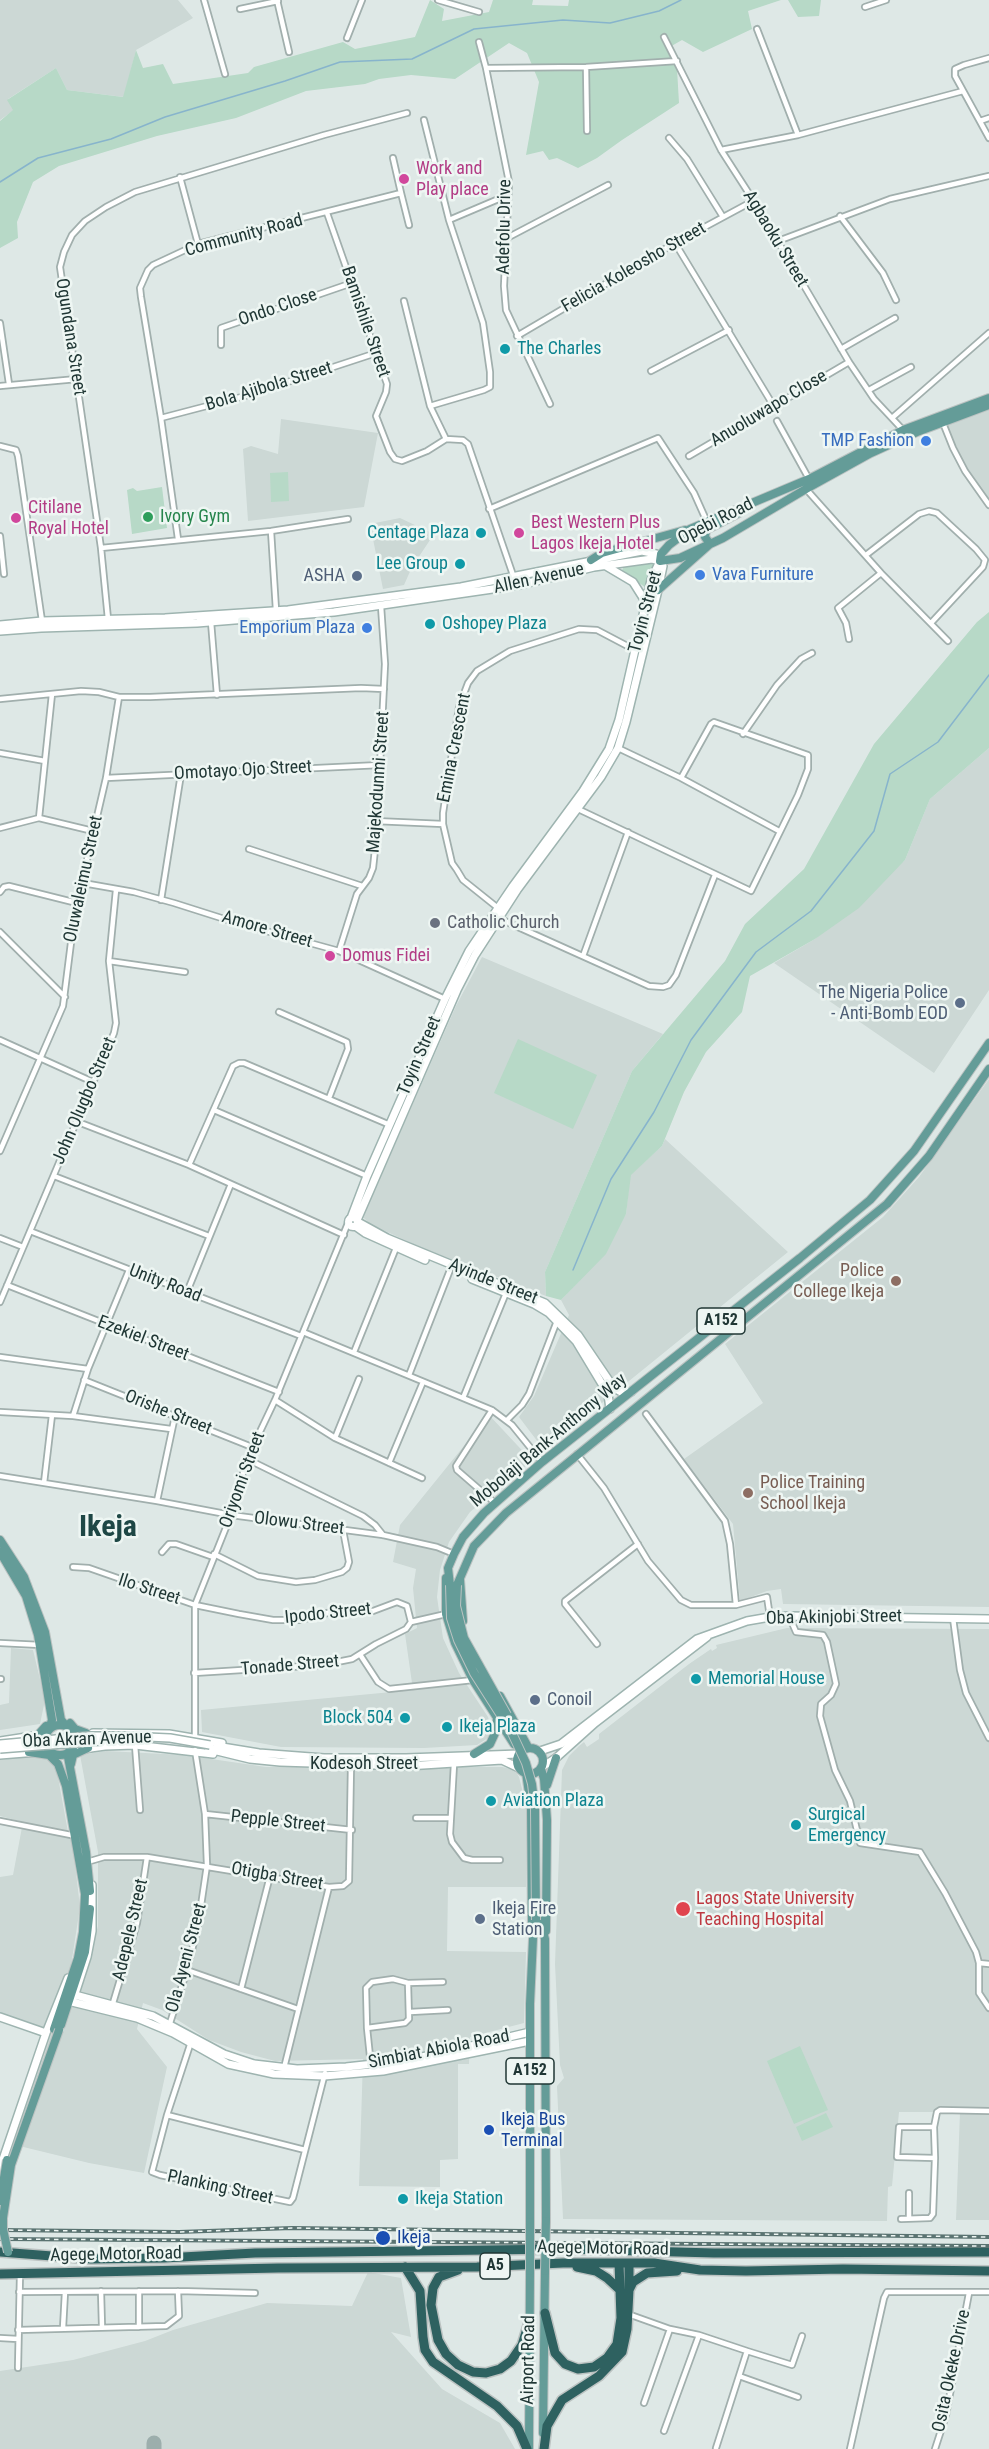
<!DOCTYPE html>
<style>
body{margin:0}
canvas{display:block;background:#dee8e6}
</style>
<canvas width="989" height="2449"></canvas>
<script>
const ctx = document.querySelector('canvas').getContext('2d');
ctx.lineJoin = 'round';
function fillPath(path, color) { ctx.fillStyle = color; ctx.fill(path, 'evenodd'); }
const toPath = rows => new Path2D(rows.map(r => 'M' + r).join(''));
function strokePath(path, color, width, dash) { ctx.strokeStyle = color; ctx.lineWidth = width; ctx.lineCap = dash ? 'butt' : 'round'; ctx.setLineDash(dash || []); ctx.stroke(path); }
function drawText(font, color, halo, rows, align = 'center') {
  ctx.font = font + ' "Roboto Condensed",sans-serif'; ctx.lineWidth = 5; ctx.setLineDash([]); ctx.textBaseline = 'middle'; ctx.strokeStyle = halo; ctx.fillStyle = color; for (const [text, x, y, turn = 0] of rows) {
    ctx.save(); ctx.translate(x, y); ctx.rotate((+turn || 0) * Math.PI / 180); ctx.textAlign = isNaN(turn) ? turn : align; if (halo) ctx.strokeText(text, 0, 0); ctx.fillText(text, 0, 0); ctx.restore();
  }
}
fillPath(toPath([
 [0,0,178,0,193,18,136,50,124,97,67,90,56,68,8,99,14,110,0,120],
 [989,408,989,502,958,458,945,424],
 [281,419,378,433,364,507,248,521,243,449,251,446,278,454],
 [400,518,434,534,412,567,404,585,383,589,370,524],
 [989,748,989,990,934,1073,774,963,815,939,905,860,930,799],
 [482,957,663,1034,632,1071,545,1272,546,1296,420,1247,370,1224,363,1217,456,1006],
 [989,1079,989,1607,783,1604,781,1589,767,1591,740,1601,733,1524,684,1459,763,1403,725,1344,883,1217,919,1177],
 [665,1139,788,1252,544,1450,519,1417,534,1396,569,1315,561,1300,577,1283,626,1214,630,1175,662,1146],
 [489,1415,532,1461,470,1512,449,1542,440,1570,437,1597,443,1638,459,1673,488,1717,491,1728,488,1738,477,1745,424,1748,281,1747,202,1732,201,1710,413,1690,405,1634,417,1628,413,1588,416,1569,393,1562,400,1525],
 [787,1628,989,1629,989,2220,956,2220,960,2112,899,2112,892,2186,888,2187,887,2221,563,2219,557,2086,564,2078,560,2065,555,1964,562,1770,569,1756,579,1746,584,1742,587,1747,599,1739,599,1734,689,1664,711,1649,712,1651,717,1648,716,1645],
 [11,1648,33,1650,45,1700,40,1724,0,1730,0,1705,9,1703],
 [106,1751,184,1755,266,1767,502,1767,515,1770,519,1777,527,1809,526,1887,448,1887,447,1951,526,1952,524,2023,470,2037,469,2064,458,2064,458,2159,440,2160,440,2187,359,2186,363,2059,275,2061,241,2052,209,2040,162,2010,143,2003,137,2029,167,2067,144,2173,89,2163,7,2143,45,2035,0,2019,0,1877,13,1875,23,1822,0,1816,0,1760,42,1755,56,1766,68,1832,72,1838,80,1907,70,1972,66,1986,81,1988,98,1926,98,1852,80,1755],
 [368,2272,401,2278,411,2337,391,2332,442,2389,500,2423,515,2449,0,2449,0,2371,73,2360,145,2341,173,2330,267,2303,352,2306]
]), '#ccd8d5');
fillPath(toPath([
 [430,0,444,9,442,21,489,12,493,0,533,0,532,5,568,6,569,0,781,0,748,11,752,29,703,52,682,40,668,48,677,69,679,103,622,140,597,158,578,168,557,158,549,160,543,151,526,155,539,82,527,53,509,43,455,79,411,75,379,79,365,84,306,91,236,118,157,136,59,166,33,182,17,222,18,238,0,248,0,121,13,110,7,100,56,68,67,90,123,97,136,50,143,68,163,64,173,84,248,73,254,67,343,42,355,49,415,37],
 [788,0,821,0,819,16,798,17],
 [288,472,289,501,271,502,270,473],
 [162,487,167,528,132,534,127,490,133,488,137,491],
 [652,560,656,563,646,588,622,570,624,567],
 [989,612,989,748,930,799,905,860,859,908,815,939,750,976,742,1012,706,1052,684,1092,662,1146,631,1175,626,1214,606,1254,561,1300,546,1296,545,1272,632,1071,725,961,745,924,804,869,874,744,977,622],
 [518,1039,597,1075,573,1129,494,1093],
 [800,2046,828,2110,794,2124,767,2061],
 [826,2113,833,2127,802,2141,796,2127]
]), '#b7d9c7');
strokePath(toPath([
 [0,182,38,158,111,139,165,117,285,81,340,62,412,59,474,29,563,20,610,23,659,11,681,0],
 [573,1270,611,1179,654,1112,691,1040,756,952,811,911,874,831,890,774,938,742,989,675]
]), '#87b4cc', 1.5);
strokePath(toPath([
 [154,2443,154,2449]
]), '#9caeac', 15);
const street = toPath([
 [204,0,225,74],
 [277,0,289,52],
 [438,0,479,12],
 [865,7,886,0],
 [240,9,278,1],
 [757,29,798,135],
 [664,37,721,150,757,206,849,362,874,399,903,430],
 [347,38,362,0],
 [479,42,486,68,509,182,504,286,506,310,550,404],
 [989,58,964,65,955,69,955,76,989,138],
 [586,67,587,131],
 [486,68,586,67,677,61],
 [424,120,449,220,483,323,490,372,490,387,484,390,430,406],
 [980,121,989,118],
 [669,138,687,159,723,217],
 [721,150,798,135,963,91],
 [393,158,401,193],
 [180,177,198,244],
 [327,213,387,384,386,392,376,416,390,452,395,459,402,461,427,451,446,439,463,440,468,444,514,578],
 [840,216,883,273,896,300],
 [449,220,508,195],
 [507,238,608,185],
 [778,241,890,199,989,176],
 [675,243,773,405],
 [404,301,430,406,446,439],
 [0,323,9,384],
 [517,336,675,243,753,201],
 [221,345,221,328,352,283],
 [841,349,895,318],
 [651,371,729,330],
 [0,386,77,379],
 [869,390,911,367],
 [161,418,245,396,376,353],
 [892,418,989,333],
 [777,421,809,479],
 [943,423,953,448,965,471,989,505],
 [0,446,16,450,18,456,42,621],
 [689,456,849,362],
 [806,489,881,573,948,641],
 [489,509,658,438,694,493,707,522],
 [271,531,276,610],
 [0,536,4,574],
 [178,539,161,418,141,297,140,288,148,270,153,265,198,244,401,193,409,225],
 [101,548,271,531,348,519],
 [866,555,919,514,929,511,937,513,976,549,985,560,983,567,931,623],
 [108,619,101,548,60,267,64,252,72,235,85,221,106,207,135,192,324,135,407,113],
 [211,622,217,695],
 [849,639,846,623,838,608,881,573],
 [0,699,81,691,99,692,119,697,150,697,361,688,384,689],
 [743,734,777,685,801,659,812,653],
 [618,748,681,778,779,831],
 [0,753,45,761],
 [106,778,380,765],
 [578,809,751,891,798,795,808,769,808,755,714,722,711,724,681,778],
 [39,818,52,694],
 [375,821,443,824],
 [0,828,39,818,93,831],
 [249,849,362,886],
 [83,883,134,892,174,903,237,923,339,951,445,999],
 [0,892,4,887,9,886,77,903],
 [161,900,181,774],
 [498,908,463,880,457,870,452,863,443,824,443,813,459,707,468,683,477,671,510,651,579,629,597,630,635,650],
 [498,918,649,986,663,987,669,985,676,975,715,875],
 [0,932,65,997],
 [339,951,357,894,369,878,373,868,376,840,375,813,380,765,385,664,381,606],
 [583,956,628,832],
 [109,961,185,972],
 [279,1012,347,1042,348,1049,329,1098],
 [0,1040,93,1082],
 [214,1110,367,1176],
 [78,1122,189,1165,344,1235],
 [0,1151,63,1006,75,911,106,778,119,697],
 [189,1165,233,1066,239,1063,244,1063,390,1125],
 [54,1176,209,1236],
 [30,1231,301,1336],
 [0,1238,23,1247],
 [7,1285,279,1392],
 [187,1292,231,1184],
 [0,1302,114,1033,116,1023,109,961,116,890],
 [303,1332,492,1410,512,1425,542,1462],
 [354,1352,396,1248],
 [0,1357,88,1369],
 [409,1375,450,1270],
 [84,1380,252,1447],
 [463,1398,506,1293],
 [275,1400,335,1438,422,1478],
 [492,1410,456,1466,457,1470,495,1503],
 [0,1412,73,1416,171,1429],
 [646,1414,725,1521,730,1544,736,1605],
 [73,1416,88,1369,129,1270],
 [507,1420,522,1405,529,1394,557,1321],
 [335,1438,359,1379],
 [577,1454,604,1488,648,1561,681,1600,691,1605,736,1605,767,1597,770,1617],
 [247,1459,363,1516,375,1525,383,1535],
 [389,1463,423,1382],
 [0,1476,157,1501,231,1515,383,1535,437,1547,454,1554],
 [44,1483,52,1415],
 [157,1501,175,1416],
 [162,1552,169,1544,176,1544,213,1557],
 [214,1554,258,1576,296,1582,315,1580,342,1572,347,1568,349,1562,343,1530],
 [73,1567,89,1568,195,1605,239,1614,273,1620,300,1620,343,1609,373,1611,397,1602,407,1606,411,1622],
 [789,1616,796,1632,823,1635,827,1642,836,1684,831,1695,821,1704,820,1716,835,1770,850,1801,860,1843,920,1852,945,1893,976,1952,979,1963,989,1964],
 [953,1618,960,1670,966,1693,989,1738],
 [411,1622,446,1614],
 [0,1643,41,1645],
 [597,1644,565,1604,565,1601,638,1544],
 [361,1656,378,1682,389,1689,473,1680],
 [194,1673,322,1665,352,1659,376,1644,406,1629,411,1622],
 [0,1679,1,1679],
 [195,1737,195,1605,231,1515,247,1459,275,1400,348,1223],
 [135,1745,140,1810],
 [454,1764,450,1834,452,1842,464,1858,472,1860,500,1860],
 [205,1814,352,1830],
 [416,1818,450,1818],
 [0,1821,76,1836],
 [87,1862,104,1857,147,1857,329,1887,343,1886,349,1881,351,1765],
 [979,1963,979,1993,989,2008],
 [187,1970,298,2009],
 [408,1983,443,1982],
 [241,1989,270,1876],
 [113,2003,137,1923,147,1857],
 [410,2012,448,2010],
 [170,2023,187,1970,198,1926,207,1865,205,1814,195,1750],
 [367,2028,405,2023,409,2019,408,1983,393,1979,372,1982,366,1988,367,2028,371,2066],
 [191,2042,167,2115,152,2172,160,2175,290,2202,293,2198,325,2073],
 [284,2068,329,1887],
 [167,2115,305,2150],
 [934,2127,899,2127,897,2157,935,2158],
 [909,2193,909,2218],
 [901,2219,930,2218,933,2214,935,2158,934,2127,937,2112,940,2110,989,2111],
 [101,2291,102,2327],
 [139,2291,139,2327],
 [19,2292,178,2291,255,2293],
 [628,2314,670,2329,699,2335,747,2351,716,2448],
 [63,2328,65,2292],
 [18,2330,166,2326,179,2316,178,2291],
 [0,2338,18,2339],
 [747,2351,792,2365,802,2336],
 [18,2368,20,2274],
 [739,2376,798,2397],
 [644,2403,670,2329],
 [664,2431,699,2335],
 [850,2449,884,2298,887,2292,989,2292],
 [935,2449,946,2415,969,2293]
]);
const secondary = toPath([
 [606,566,633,582,645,601],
 [0,625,42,621,165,618,288,610,461,587,642,551,656,554,660,561,663,566,658,590,626,722,618,748,601,777,517,890,475,955,457,990,357,1220],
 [0,631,41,628,197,623,334,612,520,585,594,567,652,559,660,561],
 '348.5 1222a4.5 4.5 0 1 1 9 0a4.5 4.5 0 1 1-9 0Z',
 [351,1218,367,1176,445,999,469,951,513,886,583,791,609,749,619,720,651,580,660,561],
 [358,1222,387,1238,545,1303,578,1335,614,1388,621,1392,631,1392],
 [355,1226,365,1233,425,1260],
 [472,1279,534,1304,549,1313,576,1341,608,1394,610,1409],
 [93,1733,169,1734,222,1743],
 [0,1741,46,1734],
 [216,1746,259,1753,324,1758,406,1758,519,1754],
 [209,1749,250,1759,280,1762,407,1766,502,1760,519,1768],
 [69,1751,105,1746,135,1745,213,1754],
 [540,1751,561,1744,697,1639,747,1621,770,1617,789,1616,989,1619],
 [0,1755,50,1751],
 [542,1767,556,1758,595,1723,707,1637],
 [75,1995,153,2016,224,2054,254,2064,297,2069,346,2067,392,2062,433,2055,530,2032],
 [74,1997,87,1957,92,1931,92,1885],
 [72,2002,137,2018,173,2033,228,2064,274,2074,324,2076,383,2071,530,2041],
 [0,2017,46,2033],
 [0,2168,46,2033,68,1978]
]);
const primary = toPath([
 [989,398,903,430,809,479,690,529,669,545,661,554,660,561,680,558,723,538,806,489,871,453,917,432,989,405],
 [591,560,602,553,685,530],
 [658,590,710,544,705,537,706,530,739,513],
 [0,1540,24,1577,45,1632,61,1720,68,1728],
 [0,1552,26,1596,38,1635,52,1720,48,1731],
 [446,1578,446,1614,455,1643,473,1680,514,1744],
 [460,1579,463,1621],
 [450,1585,448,1568,454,1554,463,1537,484,1513,542,1462,800,1258,870,1200,914,1151,989,1043],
 [457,1585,474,1546,506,1513,887,1204,929,1156,989,1069],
 [500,1696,528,1747],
 [70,1723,75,1729,86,1733],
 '45 1740a15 15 0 1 1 30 0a15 15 0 1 1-30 0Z',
 [37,1736,46,1726],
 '517 1761a13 13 0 1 1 26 0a13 13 0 1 1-26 0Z',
 [69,1751,68,1757,86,1852,90,1891],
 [29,1752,49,1755,58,1764,66,1786,85,1894,83,1932,78,1958,54,2029],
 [474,1754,490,1744,496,1731,497,1718],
 [71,1764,73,1755,88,1748],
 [541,1769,544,1779,547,1820,546,1931],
 [526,1773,531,1807,532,1928],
 [547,1785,556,1758],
 [540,1920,545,1939,546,2221],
 [61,2025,85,1952,90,1909],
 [530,2222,530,2004,533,1938,536,1920],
 [543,2433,545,2271],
 [529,2449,530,2271]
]);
const highway = toPath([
 [0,2252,91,2259,164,2258,255,2253,566,2249,714,2253,989,2252],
 [619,2263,620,2290],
 [405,2267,420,2291,423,2337,425,2350,433,2362,497,2406,517,2426,527,2449],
 [458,2270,439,2277,433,2288,431,2305,438,2340,446,2354,458,2365,473,2372,486,2373,500,2369,511,2361,522,2345,530,2319],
 [0,2274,278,2268,477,2267,563,2263,654,2263,700,2270,746,2271,843,2269,989,2271],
 [629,2290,629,2263],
 [545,2313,555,2353,565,2364,578,2369,594,2367,607,2358,617,2344,621,2318,620,2290,607,2278,596,2271,577,2267],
 [544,2449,547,2426,562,2400,599,2376,622,2352,627,2329,629,2290,633,2282,647,2273,677,2271]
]);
strokePath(street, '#a1afad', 8);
strokePath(secondary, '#9eb4b0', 10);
strokePath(primary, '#bcc3c2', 10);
strokePath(highway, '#bcc3c2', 12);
strokePath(street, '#fff', 4.5);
strokePath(secondary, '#fff', 7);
strokePath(primary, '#649c98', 8);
strokePath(highway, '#2e6160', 9);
const rail = toPath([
 [0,2230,179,2232,292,2228,989,2237],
 [0,2239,989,2246]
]);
strokePath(rail, '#5a7371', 4);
strokePath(rail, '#eef6f3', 1.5, [4.5]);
const secondaryBridge = toPath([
 [0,1744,89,1736,125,1736,170,1738,210,1745],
 [0,1749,102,1741]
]);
const primaryBridge = toPath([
 [450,1585,451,1618,458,1640,474,1673,511,1731,526,1763,532,1784,535,1809,536,1920],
 [457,1585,456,1606,464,1638,507,1715],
 [0,2201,7,2160],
 [530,2222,530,2271],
 [8,2252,3,2229,3,2218,11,2165,59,2030],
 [545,2271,546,2221]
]);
strokePath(secondaryBridge, '#9eb4b0', 10, []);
strokePath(primaryBridge, '#bcc3c2', 10, []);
strokePath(secondaryBridge, '#fff', 7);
strokePath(primaryBridge, '#649c98', 8);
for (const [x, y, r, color] of [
 [404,179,6,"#d1479c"],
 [505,349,6,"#0f9aa8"],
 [926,441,6,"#3f7fe0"],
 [148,517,6,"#2e9e5b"],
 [16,518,6,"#d1479c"],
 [481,533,6,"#0f9aa8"],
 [519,533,6,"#d1479c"],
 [460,564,6,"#0f9aa8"],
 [700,575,6,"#3f7fe0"],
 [357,576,6,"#5c6f8a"],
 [430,624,6,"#0f9aa8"],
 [367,628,6,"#3f7fe0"],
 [435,923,6,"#6b7280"],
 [330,956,6,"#d1479c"],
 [960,1003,6,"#5c6f8a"],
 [896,1281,6,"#8d6e63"],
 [748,1493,6,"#8d6e63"],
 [696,1679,6,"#0f9aa8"],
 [535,1700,6,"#5c6f8a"],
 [405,1718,6,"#0f9aa8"],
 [447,1727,6,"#0f9aa8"],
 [491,1801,6,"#0f9aa8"],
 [796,1825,6,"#0f9aa8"],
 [683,1909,8,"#e0444e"],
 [480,1919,6,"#5c6f8a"],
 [489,2130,6,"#1a4fb4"],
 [403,2199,6,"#0f9aa8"],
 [383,2238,8,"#1a4fb4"]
]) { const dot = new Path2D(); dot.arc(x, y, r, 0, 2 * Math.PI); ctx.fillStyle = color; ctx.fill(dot); strokePath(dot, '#eef6f3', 2); }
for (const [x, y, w] of [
 [721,1321,48],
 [530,2071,48],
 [495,2266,30]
]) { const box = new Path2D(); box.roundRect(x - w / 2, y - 13, w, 26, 4.5); ctx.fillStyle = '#eef6f3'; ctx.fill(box); strokePath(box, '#203735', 1.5); }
drawText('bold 16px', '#203735', null, [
 ["A152",721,1321],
 ["A152",530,2071],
 ["A5",495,2266]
]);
drawText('18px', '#b23c85', '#eef6f3', [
 ["Work and",416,169],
 ["Play place",416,190],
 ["Citilane",28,508],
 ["Royal Hotel",28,529],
 ["Best Western Plus",531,523],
 ["Lagos Ikeja Hotel",531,544],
 ["Domus Fidei",342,956]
], 'left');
drawText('18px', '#203735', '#eef6f3', [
 ["Adefolu Drive",505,227,-89],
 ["Community Road",244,236,-15],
 ["Agbaoku Street",775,239,59],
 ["Felicia Koleosho Street",634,268,-30],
 ["Ondo Close",278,308,-19],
 ["Bamishile Street",365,322,71],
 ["Ogundana Street",70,337,81],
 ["Bola Ajibola Street",269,387,-17],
 ["Anuoluwapo Close",769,409,-31],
 ["Opebi Road",716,522,-27],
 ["Allen Avenue",539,579,-12],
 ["Toyin Street",646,612,-75],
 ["Emina Crescent",455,748,-79],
 ["Omotayo Ojo Street",243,771,-3],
 ["Majekodunmi Street",379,782,-86],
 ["Oluwaleimu Street",84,879,-78],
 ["Amore Street",267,930,16],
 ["Toyin Street",420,1056,-67],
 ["John Olugbo Street",85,1101,-67],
 ["Ayinde Street",493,1282,22],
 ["Unity Road",165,1284,21],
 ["Ezekiel Street",143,1339,21],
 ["Orishe Street",168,1413,22],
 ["Mobolaji Bank-Anthony Way",549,1441,-40],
 ["Oriyomi Street",243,1480,-70],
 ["Olowu Street",299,1524,7],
 ["Ilo Street",149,1590,18],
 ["Ipodo Street",328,1614,-6],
 ["Oba Akinjobi Street",834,1618,-1],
 ["Tonade Street",290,1666,-5],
 ["Oba Akran Avenue",87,1740,-2],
 ["Kodesoh Street",364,1764],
 ["Pepple Street",278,1822,6],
 ["Otigba Street",277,1877,10],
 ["Adepele Street",131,1930,-77],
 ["Ola Ayeni Street",187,1958,-75],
 ["Simbiat Abiola Road",439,2050,-11],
 ["Planking Street",220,2188,12],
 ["Agege Motor Road",603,2249,1],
 ["Agege Motor Road",116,2255,-1],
 ["Airport Road",529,2360,-89],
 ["Osita Okeke Drive",952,2371,-78]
]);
drawText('18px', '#0d838f', '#eef6f3', [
 ["The Charles",517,349],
 ["Centage Plaza",469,533,"right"],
 ["Lee Group",448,564,"right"],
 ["Oshopey Plaza",442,624],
 ["Memorial House",708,1679],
 ["Block 504",393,1718,"right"],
 ["Ikeja Plaza",459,1727],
 ["Aviation Plaza",503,1801],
 ["Surgical",808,1815],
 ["Emergency",808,1836],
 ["Ikeja Station",415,2199]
], 'left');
drawText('18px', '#366cbe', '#eef6f3', [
 ["TMP Fashion",914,441],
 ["Vava Furniture",712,575,"left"],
 ["Emporium Plaza",355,628]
], 'right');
drawText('18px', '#27864d', '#eef6f3', [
 ["Ivory Gym",160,517]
], 'left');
drawText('18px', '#4e5e75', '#eef6f3', [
 ["ASHA",345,576],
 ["The Nigeria Police",948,993],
 ["- Anti-Bomb EOD",948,1014],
 ["Conoil",547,1700,"left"],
 ["Ikeja Fire",492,1909,"left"],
 ["Station",492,1930,"left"]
], 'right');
drawText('18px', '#5b616d', '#eef6f3', [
 ["Catholic Church",447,923]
], 'left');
drawText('18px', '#785e54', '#eef6f3', [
 ["Police",884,1271],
 ["College Ikeja",884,1292],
 ["Police Training",760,1483,"left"],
 ["School Ikeja",760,1504,"left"]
], 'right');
drawText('18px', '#be3a42', '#eef6f3', [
 ["Lagos State University",696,1899],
 ["Teaching Hospital",696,1920]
], 'left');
drawText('18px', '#164399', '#eef6f3', [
 ["Ikeja Bus",501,2120],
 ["Terminal",501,2141],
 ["Ikeja",397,2238]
], 'left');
drawText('bold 30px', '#1e4745', '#eef6f3', [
 ["Ikeja",108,1528]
]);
</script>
